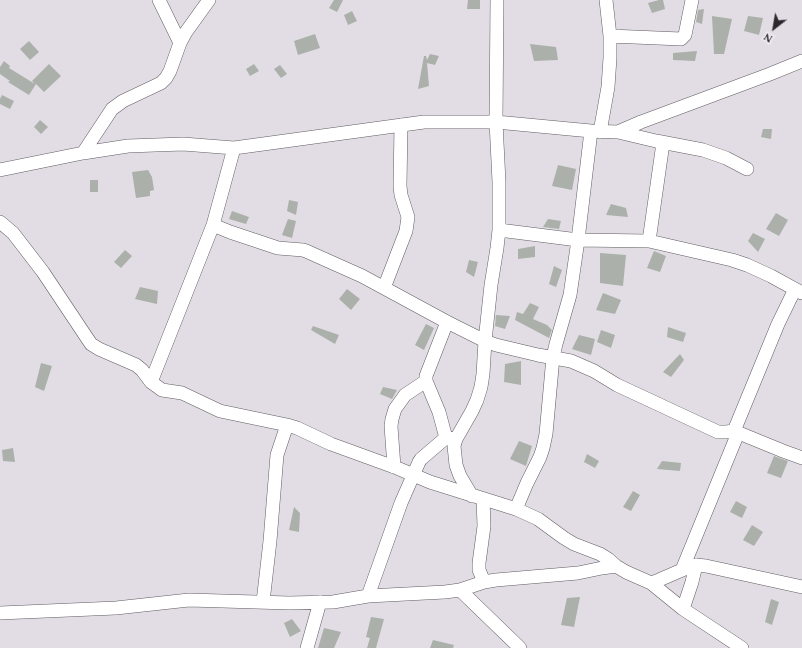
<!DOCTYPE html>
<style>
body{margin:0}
#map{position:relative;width:802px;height:648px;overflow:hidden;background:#e2dde4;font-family:"Times New Roman",serif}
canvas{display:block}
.north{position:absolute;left:754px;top:8px;width:40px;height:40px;-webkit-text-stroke:3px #efeaf1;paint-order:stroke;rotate:211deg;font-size:11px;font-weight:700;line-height:16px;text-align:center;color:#2b292c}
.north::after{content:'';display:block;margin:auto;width:14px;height:18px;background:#2b292c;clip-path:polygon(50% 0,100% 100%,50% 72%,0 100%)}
</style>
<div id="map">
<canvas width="802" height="648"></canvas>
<div class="north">N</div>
</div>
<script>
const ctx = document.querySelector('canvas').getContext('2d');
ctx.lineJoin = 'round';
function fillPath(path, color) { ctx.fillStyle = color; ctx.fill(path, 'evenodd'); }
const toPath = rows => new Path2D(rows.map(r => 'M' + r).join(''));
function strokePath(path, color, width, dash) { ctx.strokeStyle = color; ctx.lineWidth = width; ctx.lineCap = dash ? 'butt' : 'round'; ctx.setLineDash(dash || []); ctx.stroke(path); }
fillPath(toPath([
 [334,0,343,0,337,12,329,8],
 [468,0,480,0,480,9,467,9],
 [659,0,663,0,665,9,652,13,648,3],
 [704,9,702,24,696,22,698,10],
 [352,11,357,21,348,25,344,15],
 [712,16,732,19,724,54,714,54],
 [748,16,763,18,759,35,744,31],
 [315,34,320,48,298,55,294,41],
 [29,41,39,52,30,60,20,49],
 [530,44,556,47,558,60,534,61],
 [697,51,695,61,673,60,673,53],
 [430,54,439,56,435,65,427,63,429,86,418,89,424,56,426,56,427,60],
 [4,61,10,66,9,68,35,84,32,81,49,64,61,76,44,92,36,84,29,95,8,82,10,81,0,74,0,67],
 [254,64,259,71,250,76,246,69],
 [280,65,287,74,281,78,274,69],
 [2,95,14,101,10,109,0,104,0,99],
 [40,120,48,127,41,134,34,127],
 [763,129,772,129,771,139,761,137],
 [558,165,576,169,572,190,552,186],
 [148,170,152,177,154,190,150,191,150,196,136,198,132,172],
 [90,180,98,180,98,192,90,192],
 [289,200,298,202,296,215,287,211],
 [611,204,626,208,628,217,606,215],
 [232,211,249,217,246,224,229,219],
 [776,213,788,220,779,236,766,229],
 [288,219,296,221,292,238,282,235],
 [548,219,561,221,559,229,543,227],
 [753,233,765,239,758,252,748,241],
 [535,246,535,257,518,259,518,249],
 [125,250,132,256,121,268,114,262],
 [654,251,666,256,660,272,647,268],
 [600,253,626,255,623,286,600,283],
 [469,260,478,262,474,277,466,272],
 [554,266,562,270,556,287,549,284],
 [140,287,158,291,157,304,135,299],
 [347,289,360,299,351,310,339,299],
 [603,293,621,300,615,314,596,310],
 [530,303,539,307,533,319,547,325,552,330,549,338,515,320,517,312,523,314],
 [496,315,510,316,505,329,495,326],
 [426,324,434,328,424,350,415,345],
 [313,326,339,335,335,344,311,330],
 [668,327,686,333,683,342,667,337],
 [601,330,615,335,611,348,597,342],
 [579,335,595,339,591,355,572,349],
 [680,354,684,360,671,377,663,372],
 [521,361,521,385,504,382,505,364],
 [41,363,52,366,44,391,35,387],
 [383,387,397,390,392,399,380,394],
 [519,441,532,446,526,466,510,459],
 [13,448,15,462,3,461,2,450],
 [587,454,599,461,595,468,584,462],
 [774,456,788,461,781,478,767,473],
 [662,461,681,463,680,471,657,469],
 [633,491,640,495,631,511,623,507],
 [736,501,747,507,742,518,730,512],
 [294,507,300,513,299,532,289,530],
 [752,525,763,532,754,546,743,540],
 [580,597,574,627,561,625,567,598],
 [771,599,779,602,772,625,765,622],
 [371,617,384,619,376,648,367,648,370,638,366,637],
 [292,619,301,631,290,637,284,623],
 [324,628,341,632,334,648,318,648],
 [433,640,454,645,453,648,430,648]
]), '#abb0aa');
const minor = toPath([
 [159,0,180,43],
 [610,36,681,39,685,35,692,0],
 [600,132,608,87,610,58,610,36,606,0],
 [618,132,656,141,703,150,726,158,747,169],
 [83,153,112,109,123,101,161,83,166,78,170,71,180,43,186,32,209,0],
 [0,170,83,153,128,146,183,144,234,148,424,122,496,122,591,131,618,132,641,122,770,74,802,61],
 [0,222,13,233,43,272,91,344,99,349,136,365,142,370,151,382,162,390,182,393,220,411,287,425,297,428,331,444,397,468,430,482,516,509,538,519,564,538,574,544,600,554,608,559,616,566,626,572,651,583,659,580,689,567,696,565,706,566,802,587],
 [213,225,230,232,278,248,303,250,306,251,362,276,447,322,485,341,496,345,538,355,571,361,594,371,617,385,690,419,718,432,726,432,734,431,778,324,795,289],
 [499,230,578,240,649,241,732,260,747,265,771,276,802,293],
 [649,241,663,143],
 [384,288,406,231,408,217,401,195,400,186,401,125],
 [151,382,213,225,234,148],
 [734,431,783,451,802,458],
 [446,438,439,412,426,381,426,376,447,322],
 [394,467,391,426,392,419,395,409,405,395,426,381],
 [472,496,460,476,456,465,454,446,456,439,472,411,477,400,481,387,483,374,485,341,491,285,497,248,499,230,499,182,496,122,497,0],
 [483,499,484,526,479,563,479,570,484,582],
 [516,509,527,483,540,457,543,448,546,434,553,357,556,344,570,295,578,240,591,131],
 [682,570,738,433],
 [651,583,683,609,742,648],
 [460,590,520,648],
 [368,596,401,503,419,462,421,459,442,441,446,438,456,439],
 [263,602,270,541,277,455,287,425],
 [683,609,692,582,696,565],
 [0,613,116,608,189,600,289,603,333,602,368,596,445,592,460,590,484,582,496,580,578,573,602,568,616,566],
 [307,648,320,602]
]);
strokePath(minor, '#605c62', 14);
strokePath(minor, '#fff', 13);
</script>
